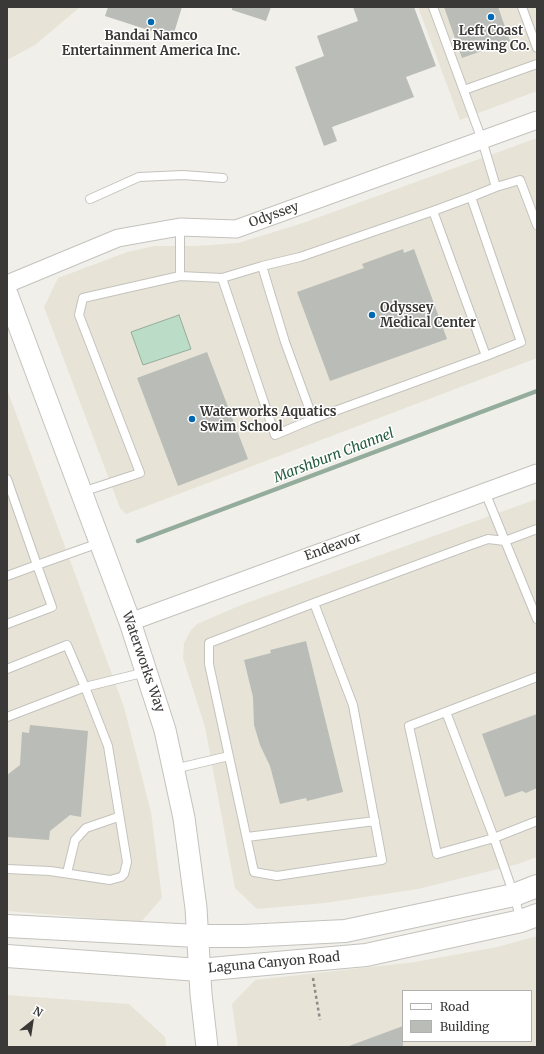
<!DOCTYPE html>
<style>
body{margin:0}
#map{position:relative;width:544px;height:1054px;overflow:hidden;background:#f0efe9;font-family:Merriweather,serif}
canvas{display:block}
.frame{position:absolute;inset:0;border:8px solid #3a3937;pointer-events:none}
.legend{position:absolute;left:402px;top:990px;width:130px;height:52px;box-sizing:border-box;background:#fff;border:1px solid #b0b0af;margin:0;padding:5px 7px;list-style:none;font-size:12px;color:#3a3937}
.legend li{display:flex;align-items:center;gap:8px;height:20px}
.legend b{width:20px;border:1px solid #b0b0af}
.north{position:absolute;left:12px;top:1002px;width:40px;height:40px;-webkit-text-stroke:3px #fff;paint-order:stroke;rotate:30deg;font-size:11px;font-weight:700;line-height:16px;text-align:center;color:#3a3937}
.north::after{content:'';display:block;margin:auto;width:14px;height:18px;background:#3a3937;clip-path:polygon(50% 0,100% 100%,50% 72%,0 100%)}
</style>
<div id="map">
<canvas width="544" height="1054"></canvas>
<div class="frame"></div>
<ul class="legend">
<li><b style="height:5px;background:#fff"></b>Road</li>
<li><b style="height:11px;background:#babcb7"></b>Building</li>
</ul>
<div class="north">N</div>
</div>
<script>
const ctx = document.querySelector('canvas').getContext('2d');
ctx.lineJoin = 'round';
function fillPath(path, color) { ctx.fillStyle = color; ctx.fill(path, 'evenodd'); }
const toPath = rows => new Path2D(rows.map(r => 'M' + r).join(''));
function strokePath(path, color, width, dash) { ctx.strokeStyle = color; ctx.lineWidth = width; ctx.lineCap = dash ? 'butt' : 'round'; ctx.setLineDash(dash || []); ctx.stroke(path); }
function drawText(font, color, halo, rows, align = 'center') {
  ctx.font = font + ' Merriweather,serif'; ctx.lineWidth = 3; ctx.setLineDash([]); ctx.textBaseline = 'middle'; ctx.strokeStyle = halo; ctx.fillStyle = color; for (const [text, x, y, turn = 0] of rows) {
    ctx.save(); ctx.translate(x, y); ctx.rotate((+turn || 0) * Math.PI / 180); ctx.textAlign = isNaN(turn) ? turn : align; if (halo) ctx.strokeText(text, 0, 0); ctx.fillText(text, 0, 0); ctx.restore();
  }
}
fillPath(toPath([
 [7,7,80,7,35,45,7,60],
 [418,7,537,7,537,91,460,120],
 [537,138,537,358,126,514,120,508,44,307,58,278,127,252,154,246,196,246,238,243,300,224],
 [7,389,124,707,151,812,162,898,141,922,7,911],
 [537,499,537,857,518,864,418,889,325,903,257,909,235,888,205,727,183,658,184,643,191,630,197,624,241,605],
 [537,936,537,1047,238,1047,232,1004,255,980,415,962,497,947],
 [403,991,531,991,531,1041,403,1041],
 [7,995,129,1004,165,1037,166,1047,7,1047]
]), '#e7e4d7');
const water = toPath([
 [179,315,191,349,143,365,131,332,179,315]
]);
fillPath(water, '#bbddc7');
strokePath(water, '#94ac9c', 1);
strokePath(toPath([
 [138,541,537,391]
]), '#94ac9c', 4.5);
fillPath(toPath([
 [108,7,182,7,173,36,170,37,105,16],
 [232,7,271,7,266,21,232,10],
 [353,7,414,7,436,66,406,77,414,97,332,127,337,141,324,146,295,67,324,56,317,36,358,21],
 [444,7,498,7,510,41,462,58],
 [403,249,404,253,414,249,447,339,330,381,297,292,364,268,362,264],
 [207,352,248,459,178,486,137,378],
 [306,641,343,792,307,801,306,798,280,804,270,766,260,745,254,725,253,697,244,660,271,653,270,650],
 [537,714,537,788,526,793,522,791,505,797,482,734],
 [30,725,88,731,81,817,70,815,50,831,49,840,7,837,7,775,20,765,22,732,29,733],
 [403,1026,403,1047,349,1047,349,1046]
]), '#babcb7');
const service = toPath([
 [433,7,482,140,496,187,520,180,537,225],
 [522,7,537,48],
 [464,90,537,64],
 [90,199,139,177,183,175,223,178],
 [433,211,471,197],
 [180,276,180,227],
 [222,278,275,435,313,419,486,356],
 [313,419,285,342,262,266,300,257,433,211,486,356,521,342,471,197,496,187],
 [7,479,37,565,99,543],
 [82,492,140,473,79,315,83,298,180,276,222,278,262,266],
 [485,492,537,619],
 [7,576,37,565,52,607,7,624],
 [314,603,353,705,382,860,277,876,254,872,209,664,209,643,314,603,468,546,488,539,505,541,537,529],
 [7,669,67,645,85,687,146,672],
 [446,712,494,838,537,821],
 [7,717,85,687,108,746,127,862,124,874,121,877,110,880,50,871,7,869],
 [174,769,229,756],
 [247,837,375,821],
 [67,873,75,840,86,828,118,817],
 [521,921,514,895,494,838,437,854,409,726,537,677]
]);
const minor = toPath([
 [7,284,118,238,180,227,236,229,537,120],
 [130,622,537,473]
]);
const tertiary = toPath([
 [7,294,130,622,165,730,184,818,196,908,201,994,207,1047]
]);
const secondary = toPath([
 [7,926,197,936,244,936,345,931,514,895,537,886],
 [7,956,199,970,366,955,521,921,537,915]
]);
strokePath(service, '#c4c2bd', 10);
strokePath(minor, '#c4c2bd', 19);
strokePath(tertiary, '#c4c2bd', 23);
strokePath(secondary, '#c4c2bd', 24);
strokePath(toPath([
 [313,978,320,1020]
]), '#8c8b88', 2.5, [3, 3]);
strokePath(service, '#fff', 8);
strokePath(minor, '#fff', 17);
strokePath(tertiary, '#fff', 21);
strokePath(secondary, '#fff', 22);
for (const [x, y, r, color] of [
 [491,17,4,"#0067b3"],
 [151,22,4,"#0067b3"],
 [372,315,4,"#0067b3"],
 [192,419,4,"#0067b3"]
]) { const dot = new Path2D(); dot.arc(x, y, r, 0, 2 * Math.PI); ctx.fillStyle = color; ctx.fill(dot); strokePath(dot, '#fff', 1.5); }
drawText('bold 13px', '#3a3937', '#fff', [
 ["Left Coast",491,31],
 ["Brewing Co.",491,46],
 ["Bandai Namco",151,36],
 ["Entertainment America Inc.",151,51],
 ["Odyssey",380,308,"left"],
 ["Medical Center",380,323,"left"],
 ["Waterworks Aquatics",200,412,"left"],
 ["Swim School",200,427,"left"]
]);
drawText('13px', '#3a3937', '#fff', [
 ["Odyssey",274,215,-20],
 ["Endeavor",333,547,-20],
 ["Waterworks Way",143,662,71],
 ["Laguna Canyon Road",274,963,-5]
]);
drawText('italic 14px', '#255b3d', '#fff', [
 ["Marshburn Channel",334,456,-21]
]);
</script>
